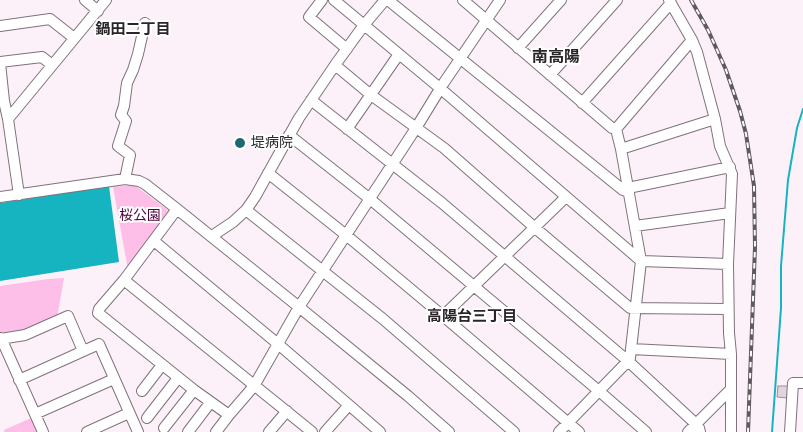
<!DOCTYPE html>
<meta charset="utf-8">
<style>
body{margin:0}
canvas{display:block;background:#fdf1f9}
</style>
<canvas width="803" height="432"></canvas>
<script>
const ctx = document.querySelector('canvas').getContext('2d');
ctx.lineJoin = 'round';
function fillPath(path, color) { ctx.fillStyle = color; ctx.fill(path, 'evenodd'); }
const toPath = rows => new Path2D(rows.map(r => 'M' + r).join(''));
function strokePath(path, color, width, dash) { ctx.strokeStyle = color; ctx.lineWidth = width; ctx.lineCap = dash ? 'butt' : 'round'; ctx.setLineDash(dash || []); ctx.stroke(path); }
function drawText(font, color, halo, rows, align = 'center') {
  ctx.font = font + ' "PT Sans Narrow","Noto Sans JP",sans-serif'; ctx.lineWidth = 4; ctx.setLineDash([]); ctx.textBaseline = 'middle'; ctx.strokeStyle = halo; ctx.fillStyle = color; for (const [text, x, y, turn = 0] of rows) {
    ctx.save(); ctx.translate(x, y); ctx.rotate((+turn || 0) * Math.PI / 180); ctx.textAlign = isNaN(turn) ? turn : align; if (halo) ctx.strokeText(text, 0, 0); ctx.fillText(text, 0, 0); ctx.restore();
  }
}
fillPath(toPath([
 [131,185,136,186,170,212,128,270,113,187],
 [64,278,57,318,30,330,0,335,0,286,48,279],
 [31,418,37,432,4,432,4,430]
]), '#fdbfe7');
fillPath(toPath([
 [109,186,119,262,0,281,0,203]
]), '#16b4c0');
strokePath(toPath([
 [772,432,781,308,781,266,788,180,797,128,803,109]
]), '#16b4c0', 2);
const building = toPath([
 [778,386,788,386,787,398,777,397,778,386]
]);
fillPath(building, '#e2d4dd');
strokePath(building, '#9c8f97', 1);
const minor = toPath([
 [85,0,98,11],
 [322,0,309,17,347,49],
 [334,0,441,89,641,261,728,264],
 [388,0,623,190,629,192],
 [463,0,612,128,616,129],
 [669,0,692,40,697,52,715,119,720,146,732,174,728,264,729,333,731,354,731,432],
 [0,26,50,19,74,38],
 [518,48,561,0],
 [0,62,42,57,52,65],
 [0,63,4,101,8,119,19,195],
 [335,65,371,95,444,148,534,227,630,308,728,309],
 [550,75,617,0],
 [311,100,442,203,628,361,696,424,699,428,700,432],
 [582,103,671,3],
 [8,119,106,0],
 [347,129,399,54],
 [616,129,692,40],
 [289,135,370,199,599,391,646,432],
 [621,149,715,119],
 [268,173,346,235,443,316,579,432],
 [125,179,130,155,118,146,126,121,121,115,124,106,127,83,133,70,138,54,145,23],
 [628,188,730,167],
 [0,197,125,179,139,181,145,184,177,209,299,307,408,396,449,432],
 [177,209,124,280,312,432],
 [246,210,383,319,514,432],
 [635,226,730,213],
 [212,236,233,222,246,210,255,197,299,118,335,65,364,25,385,0],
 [154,241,278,344,349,405,325,432],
 [124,280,99,309,98,313,194,390,229,415,254,386,299,307,416,128,443,84,500,0],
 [443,316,566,197],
 [1,338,43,432],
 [0,339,25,335,68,316,83,351],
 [631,349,731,354],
 [19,380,99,344,138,432],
 [142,391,162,365],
 [349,405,380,432],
 [35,414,114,379],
 [147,418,178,378],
 [164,428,194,390],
 [87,432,129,413],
 [188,432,210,403],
 [216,432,229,415],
 [269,432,287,411],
 [559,432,628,361,630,358,641,261,621,149,616,129],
 [688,432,730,390],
 [790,432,793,383,803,383]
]);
strokePath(minor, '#7f727a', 12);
strokePath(minor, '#fff', 10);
const rail = toPath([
 [691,0,708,30,726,70,740,111,746,134,754,186,755,247,748,432]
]);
strokePath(rail, '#60595d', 4);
strokePath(rail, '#fff', 2, [5.5]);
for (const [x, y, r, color] of [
 [240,143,6,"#1e6a70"]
]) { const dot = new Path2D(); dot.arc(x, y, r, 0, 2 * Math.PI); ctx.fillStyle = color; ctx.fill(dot); strokePath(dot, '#fff', 2); }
drawText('14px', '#2a2528', '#fff', [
 ["堤病院",251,143]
], 'left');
drawText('14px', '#4b033b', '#fff', [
 ["桜公園",140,216]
]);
drawText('bold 15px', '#2a2528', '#fff', [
 ["鍋田二丁目",133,30],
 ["高陽台三丁目",472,317]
]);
drawText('bold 16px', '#2a2528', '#fff', [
 ["南高陽",556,57]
]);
</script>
